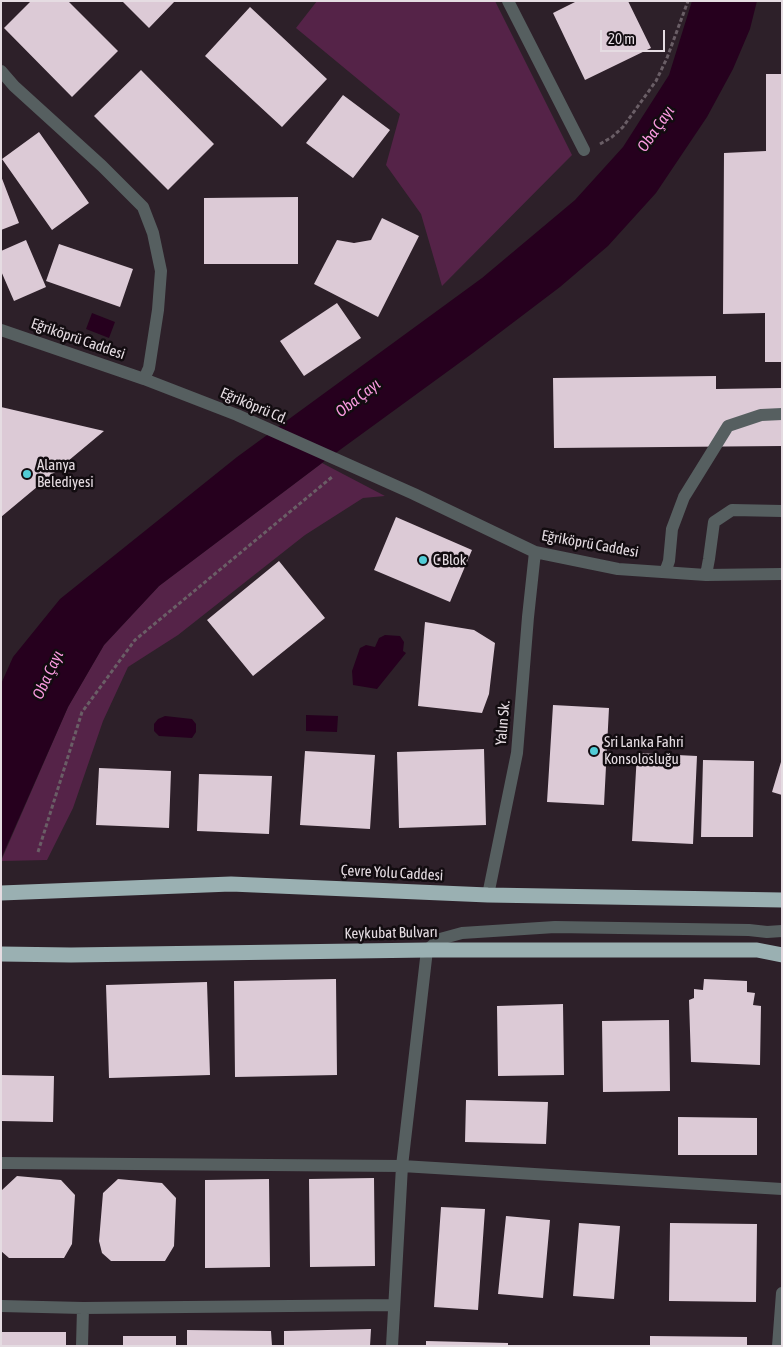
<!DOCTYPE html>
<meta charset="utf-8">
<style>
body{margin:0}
#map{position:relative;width:783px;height:1347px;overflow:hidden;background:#2d2029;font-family:"Asap Condensed",sans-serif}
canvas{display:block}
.frame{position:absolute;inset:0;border:2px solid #e5dce2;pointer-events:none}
.scale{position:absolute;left:600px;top:30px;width:65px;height:22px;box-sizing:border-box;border:2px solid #e5dce2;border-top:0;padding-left:6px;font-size:15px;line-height:18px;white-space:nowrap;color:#e5dce2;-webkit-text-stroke:4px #120c10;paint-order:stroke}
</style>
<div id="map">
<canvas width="783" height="1347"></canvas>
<div class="frame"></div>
<div class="scale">20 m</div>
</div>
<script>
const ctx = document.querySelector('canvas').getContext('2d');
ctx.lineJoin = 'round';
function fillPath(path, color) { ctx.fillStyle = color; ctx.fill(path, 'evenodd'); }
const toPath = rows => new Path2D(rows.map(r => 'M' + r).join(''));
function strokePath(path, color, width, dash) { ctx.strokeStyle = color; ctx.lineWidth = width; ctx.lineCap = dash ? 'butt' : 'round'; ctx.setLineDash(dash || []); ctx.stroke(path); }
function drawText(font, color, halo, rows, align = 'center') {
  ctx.font = font + ' "Asap Condensed",sans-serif'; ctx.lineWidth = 5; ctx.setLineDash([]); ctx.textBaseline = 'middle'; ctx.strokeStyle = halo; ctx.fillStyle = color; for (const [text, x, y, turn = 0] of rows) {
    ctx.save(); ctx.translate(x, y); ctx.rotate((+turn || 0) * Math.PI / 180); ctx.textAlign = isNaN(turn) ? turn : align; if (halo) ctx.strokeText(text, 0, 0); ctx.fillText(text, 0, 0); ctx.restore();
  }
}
fillPath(toPath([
 [317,1,495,1,572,155,442,286,421,214,386,165,400,114,296,28],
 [322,463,385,496,363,498,305,535,178,635,128,667,103,721,73,808,47,860,1,861,68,707,104,645,159,586]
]), '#552348');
fillPath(toPath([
 [692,1,757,1,750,29,733,69,707,117,656,193,608,246,560,287,473,353,322,463,159,586,104,645,68,707,1,859,1,684,13,657,60,599,237,457,482,278,575,200,623,147,669,75],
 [92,313,115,322,109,338,86,329],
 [385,635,400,636,404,642,403,651,406,653,377,689,353,685,352,671,360,648,366,645,375,647,379,638],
 [306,715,338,716,337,732,306,731],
 [165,716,192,719,196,724,196,732,192,738,159,736,154,731,154,724,158,719]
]), '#26001e');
fillPath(toPath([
 [31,1,68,1,118,51,72,97,4,28],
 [122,1,175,1,149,28],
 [577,1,628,1,651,48,585,80,553,13],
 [250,7,327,79,282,127,205,56],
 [141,70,214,144,168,190,94,116],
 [766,74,782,74,782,362,765,362,765,313,723,314,724,153,766,151],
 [343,95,390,130,353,178,306,143],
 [39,132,89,203,52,230,2,159],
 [1,176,19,223,1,230],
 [298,197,298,264,204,264,204,198],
 [382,218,419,236,378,317,314,284,337,240,354,243,371,240],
 [26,240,46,287,14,301,1,271,1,251],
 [59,244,133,269,120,307,46,281],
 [337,303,361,338,304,376,280,341],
 [716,376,716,389,782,388,782,446,554,448,553,378],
 [1,407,104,431,1,517],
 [396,517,472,550,450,602,374,570],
 [279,561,325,618,253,676,207,620],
 [425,622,474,630,495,643,489,694,482,713,418,706],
 [553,705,609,708,604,805,547,802],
 [484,749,486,825,399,828,397,752],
 [305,751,375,755,370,829,300,825],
 [637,753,697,756,693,844,632,841],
 [703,760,754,761,753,837,701,837],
 [781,762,782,762,782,795,772,792],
 [99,768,171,771,169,828,96,825],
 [199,774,272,776,269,834,197,831],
 [336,979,337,1075,235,1077,234,981],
 [704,979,747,981,747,992,755,993,753,1005,761,1006,760,1065,691,1062,689,1000,694,998,694,989,703,990],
 [207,982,210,1075,109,1078,106,985],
 [563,1004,564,1075,498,1076,497,1006],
 [669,1020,670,1091,603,1092,602,1021],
 [1,1075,54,1076,53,1122,1,1121],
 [466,1100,548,1102,546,1144,465,1142],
 [678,1117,757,1118,757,1155,678,1155],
 [17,1176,61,1180,75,1195,72,1244,64,1258,9,1258,1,1251,2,1190],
 [374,1178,375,1266,310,1267,309,1179],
 [118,1179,162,1183,176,1198,174,1246,165,1261,111,1261,102,1253,99,1241,103,1193],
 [269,1179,270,1267,205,1268,205,1180],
 [441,1207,485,1209,478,1310,434,1307],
 [506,1216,550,1220,543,1298,498,1294],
 [579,1223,620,1226,614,1299,573,1296],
 [670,1223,757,1224,756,1302,669,1301],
 [371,1329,370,1346,284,1346,284,1331],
 [187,1330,271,1331,272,1346,187,1346],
 [1,1332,66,1332,66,1346,1,1346],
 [123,1336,176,1336,176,1346,123,1346],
 [650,1336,747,1337,747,1346,650,1346],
 [426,1341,508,1343,508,1346,426,1346]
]), '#dccad6');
strokePath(toPath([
 [600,144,612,137,623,127,656,81,667,58,688,1],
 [38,852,82,712,135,640,332,477]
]), '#6a5e66', 3, [4, 2.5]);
strokePath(toPath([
 [508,1,584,150],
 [1,71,14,86,102,166,143,207,153,233,161,271,158,310,149,368,144,379],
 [1,330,144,379,237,415,414,494,535,552,618,569,706,575,782,574],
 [665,572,669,561,672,529,684,497,728,426,761,415,782,414],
 [706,575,709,559,714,522,732,510,782,511],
 [488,895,517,753,528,617,535,552],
 [1,1163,402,1166,782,1189],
 [1,1306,83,1308,394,1305],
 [82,1346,83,1308],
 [392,1346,402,1166,427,950,440,939,462,933,555,927,749,930,767,932,782,931],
 [778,1346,782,1293]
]), '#565f60', 12);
strokePath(toPath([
 [1,893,231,884,488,895,782,900],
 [1,954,71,955,427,950,757,950,782,955]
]), '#9ab0b2', 15);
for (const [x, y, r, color] of [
 [27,474,5,"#52ccd6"],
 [423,560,5,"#52ccd6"],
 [594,751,5,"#52ccd6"]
]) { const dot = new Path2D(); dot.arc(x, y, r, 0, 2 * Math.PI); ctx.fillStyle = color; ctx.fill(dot); strokePath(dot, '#120c10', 2); }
drawText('15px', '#e5dce2', '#120c10', [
 ["Eğriköprü Caddesi",78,339,19],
 ["Eğriköprü Cd.",254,406,23],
 ["Eğriköprü Caddesi",590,544,10],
 ["Yalın Sk.",503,723,-85],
 ["Çevre Yolu Caddesi",392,873,3],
 ["Keykubat Bulvarı",391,933,-1]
]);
drawText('15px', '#e5dce2', '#120c10', [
 ["Alanya",37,465],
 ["Belediyesi",37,482],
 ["C Blok",433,560],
 ["Sri Lanka Fahri",604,742],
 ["Konsolosluğu",604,759]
], 'left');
drawText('italic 16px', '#f99adf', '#120c10', [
 ["Oba Çayı",656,129,-55],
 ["Oba Çayı",358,398,-38],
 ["Oba Çayı",48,675,-65]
]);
</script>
